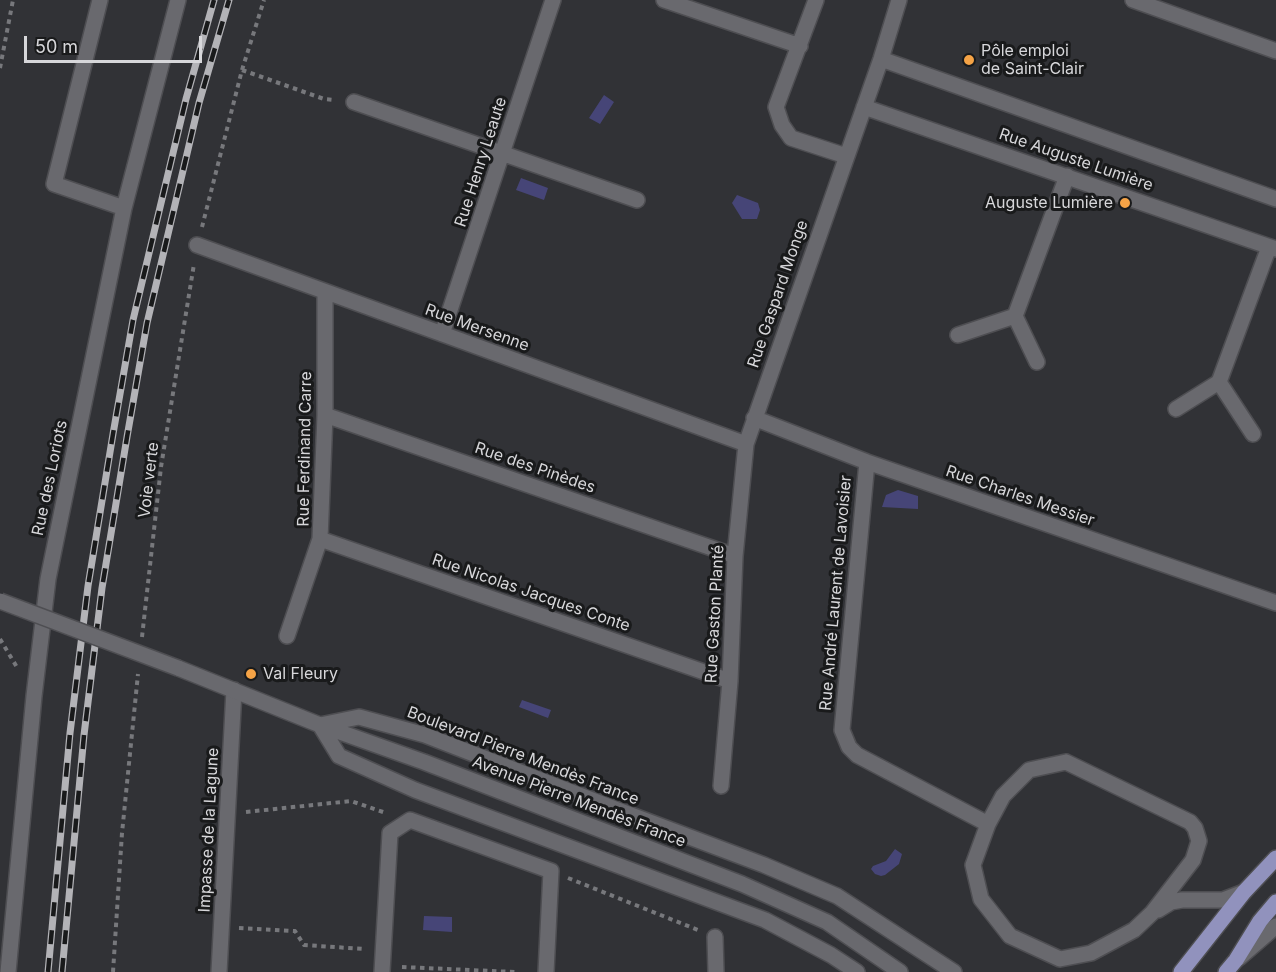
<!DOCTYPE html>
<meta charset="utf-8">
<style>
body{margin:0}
#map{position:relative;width:1276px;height:972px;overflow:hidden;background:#313236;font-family:Inter,sans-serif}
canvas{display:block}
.scale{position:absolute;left:24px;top:36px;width:178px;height:27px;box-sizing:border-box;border:3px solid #d7d7da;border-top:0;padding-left:8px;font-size:18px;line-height:21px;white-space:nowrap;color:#d7d7da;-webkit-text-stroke:4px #191a1b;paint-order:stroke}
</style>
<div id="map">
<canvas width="1276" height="972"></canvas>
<div class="scale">50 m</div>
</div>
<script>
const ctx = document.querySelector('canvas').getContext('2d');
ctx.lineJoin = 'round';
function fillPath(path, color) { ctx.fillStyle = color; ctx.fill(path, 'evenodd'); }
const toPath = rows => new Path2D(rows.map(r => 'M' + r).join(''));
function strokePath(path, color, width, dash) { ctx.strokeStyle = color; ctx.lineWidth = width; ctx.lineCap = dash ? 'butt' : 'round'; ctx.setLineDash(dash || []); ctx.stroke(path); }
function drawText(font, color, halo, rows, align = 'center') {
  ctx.font = font + ' Inter,sans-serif'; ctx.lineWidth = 6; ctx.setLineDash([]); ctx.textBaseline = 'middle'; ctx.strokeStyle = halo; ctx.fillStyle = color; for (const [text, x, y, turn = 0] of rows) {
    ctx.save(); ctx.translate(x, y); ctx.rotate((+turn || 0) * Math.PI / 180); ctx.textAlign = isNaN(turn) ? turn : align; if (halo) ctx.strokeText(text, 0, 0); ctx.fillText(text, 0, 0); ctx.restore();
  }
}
fillPath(toPath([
 [604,95,614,102,600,124,589,118],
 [521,178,548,188,544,200,516,190],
 [737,195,758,203,760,210,757,219,742,219,732,203],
 [898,490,918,496,918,509,882,507,886,495],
 [522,700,551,710,548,718,519,707],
 [895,849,902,854,899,864,885,875,881,876,875,874,871,869,873,866,886,861],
 [424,916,452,917,452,932,423,930]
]), '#464577');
const minor = toPath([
 [100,0,54,184,124,208],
 [664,0,800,46],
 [816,0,776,107,782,125,791,138,846,156],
 [1133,0,1276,51],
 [881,59,1276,199],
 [354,102,637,200],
 [864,107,1276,249],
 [197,245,746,444],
 [1015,316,1067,176],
 [442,334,553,0],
 [958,335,1015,316,1037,362],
 [1219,382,1269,247],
 [1176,409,1219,382,1253,434],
 [325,415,735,556],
 [754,418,867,462,1276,603],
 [867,462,842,730,849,747,857,755,988,824],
 [320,539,730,681],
 [287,636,320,539,325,415,325,293],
 [1066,762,1190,822,1195,828,1199,841,1193,860,1152,913,1134,930,1091,953,1060,959,1010,936,981,899,973,865,988,824,1003,796,1029,770,1066,762],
 [721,786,730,681,735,556,746,444,881,59,899,0],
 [1158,910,1171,902,1182,900,1223,900,1244,892],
 [715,937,716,972],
 [8,972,34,696,48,579,124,208,178,0],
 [219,972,234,690],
 [382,972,390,833,410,820,551,871,546,972]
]);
const tertiary = toPath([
 [178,668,320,725,424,762,742,884,827,922,900,972],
 [320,725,359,717,425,735,623,812,764,865,837,896,954,972],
 [320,725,339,756,415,790,765,920,831,955,857,972],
 [1239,958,1276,926]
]);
const primary = toPath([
 [1181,972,1244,892,1276,858],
 [1226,972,1236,960,1260,921,1276,902]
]);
strokePath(minor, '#4e4e52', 18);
strokePath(tertiary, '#4e4e52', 18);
strokePath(primary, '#4e4e52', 18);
strokePath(toPath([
 [0,68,13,0],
 [242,70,324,99,335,100],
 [202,227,242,70,264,0],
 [142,637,161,467,194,264],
 [0,639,18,669],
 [246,812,351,801,386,813],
 [568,878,698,930],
 [239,928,295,931,304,945,364,949],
 [402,967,515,972],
 [113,972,122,833,138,674]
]), '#77787c', 4, [4.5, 4.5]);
strokePath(minor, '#69696e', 15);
strokePath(tertiary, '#69696e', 15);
strokePath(primary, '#9192bd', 15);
const rail = toPath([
 [48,972,70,733,88,586,113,434,133,320,186,99,214,0],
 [62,972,84,735,102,588,127,437,147,323,199,103,229,0]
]);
strokePath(rail, '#b3b3b7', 7);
strokePath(rail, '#191a1b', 4.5, [14]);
const tertiaryBridge = toPath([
 [0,601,178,668]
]);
strokePath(tertiaryBridge, '#4e4e52', 18, []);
strokePath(tertiaryBridge, '#69696e', 15);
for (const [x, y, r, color] of [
 [969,60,6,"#f5a346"],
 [1125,203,6,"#f5a346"],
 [251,674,6,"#f5a346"]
]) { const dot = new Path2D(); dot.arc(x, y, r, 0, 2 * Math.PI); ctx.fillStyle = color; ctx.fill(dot); strokePath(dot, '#191a1b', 2); }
drawText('16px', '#d7d7da', '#191a1b', [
 ["Pôle emploi",981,51],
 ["de Saint-Clair",981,69],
 ["Auguste Lumière",1113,203,"right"],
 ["Val Fleury",263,674]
], 'left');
drawText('16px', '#d7d7da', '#191a1b', [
 ["Rue Auguste Lumière",1076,160,19],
 ["Rue Henry Leaute",481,162,-72],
 ["Rue Gaspard Monge",778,294,-71],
 ["Rue Mersenne",477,328,20],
 ["Rue Ferdinand Carre",305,449,-89],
 ["Rue des Pinèdes",535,468,19],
 ["Rue des Loriots",50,478,-78],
 ["Voie verte",149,480,-83],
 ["Rue Charles Messier",1020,496,19],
 ["Rue Nicolas Jacques Conte",531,593,19],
 ["Rue André Laurent de Lavoisier",836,593,-85],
 ["Rue Gaston Planté",715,614,-87],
 ["Boulevard Pierre Mendès France",523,756,21],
 ["Avenue Pierre Mendès France",579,802,21],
 ["Impasse de la Lagune",209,830,-87]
]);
</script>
